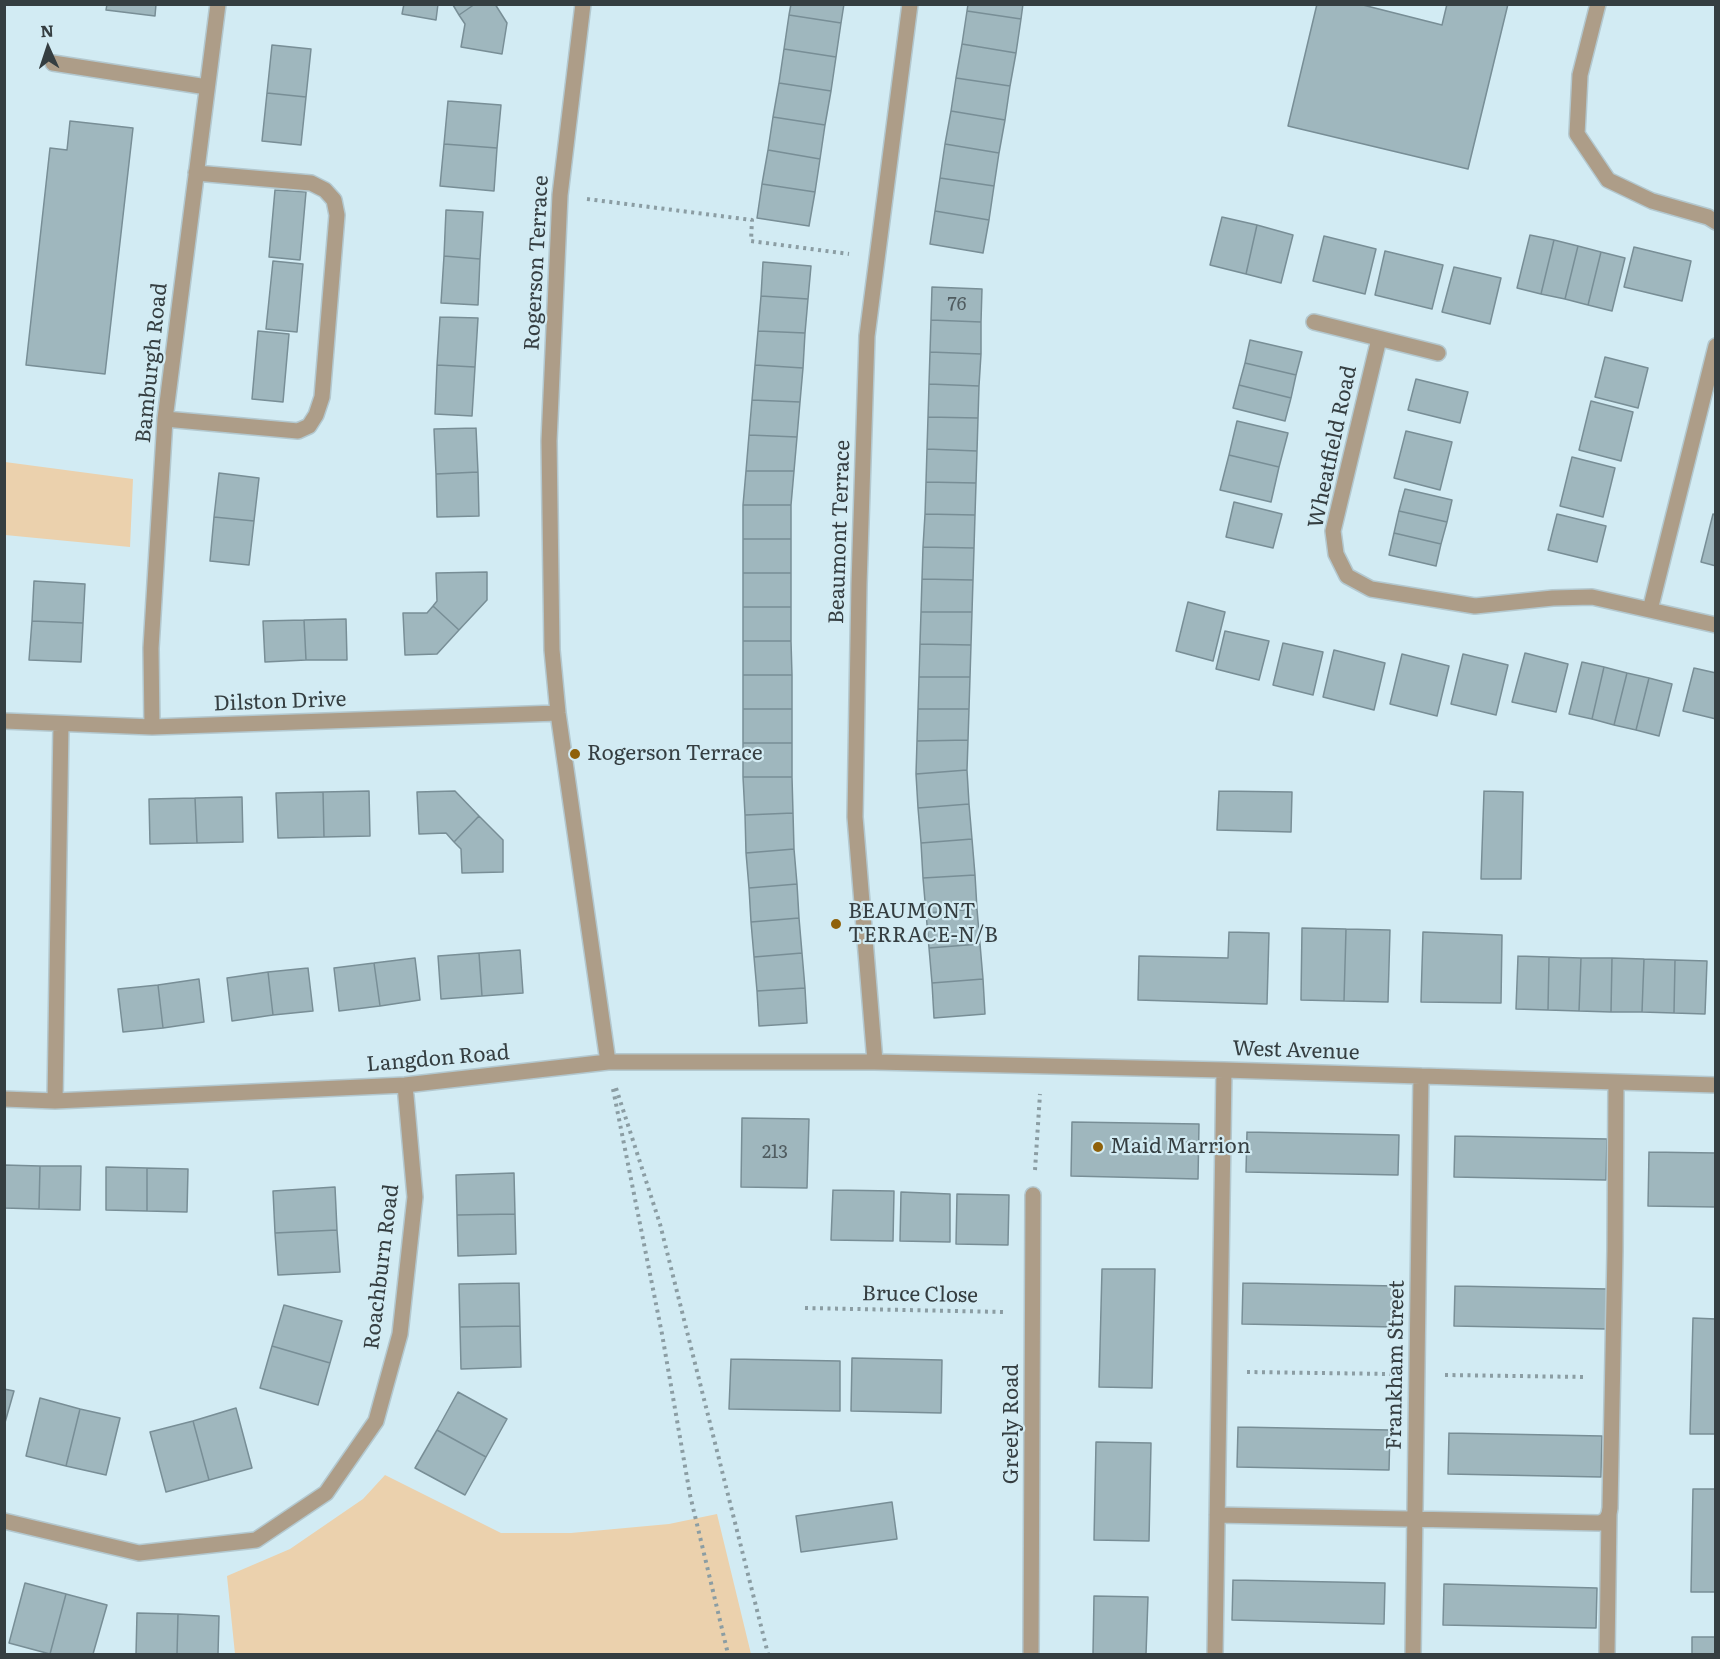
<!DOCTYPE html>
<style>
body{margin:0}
#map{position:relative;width:1720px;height:1659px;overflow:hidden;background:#d2ebf3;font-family:Literata,serif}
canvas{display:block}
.frame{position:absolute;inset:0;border:6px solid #353e41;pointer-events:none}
.north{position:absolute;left:18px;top:18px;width:60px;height:60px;-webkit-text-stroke:4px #d2ebf3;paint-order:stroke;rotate:357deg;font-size:16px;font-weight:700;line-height:24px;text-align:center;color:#353e41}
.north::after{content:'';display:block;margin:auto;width:21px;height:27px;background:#353e41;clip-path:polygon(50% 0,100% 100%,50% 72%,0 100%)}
</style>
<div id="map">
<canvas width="1720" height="1659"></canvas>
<div class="frame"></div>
<div class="north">N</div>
</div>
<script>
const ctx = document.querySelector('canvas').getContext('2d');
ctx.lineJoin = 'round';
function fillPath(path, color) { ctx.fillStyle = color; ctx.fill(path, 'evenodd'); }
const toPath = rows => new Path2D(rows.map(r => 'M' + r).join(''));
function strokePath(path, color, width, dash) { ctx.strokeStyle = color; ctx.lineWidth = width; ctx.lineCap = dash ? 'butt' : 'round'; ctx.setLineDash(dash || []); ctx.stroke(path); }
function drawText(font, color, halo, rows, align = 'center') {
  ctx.font = font + ' Literata,serif'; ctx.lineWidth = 4.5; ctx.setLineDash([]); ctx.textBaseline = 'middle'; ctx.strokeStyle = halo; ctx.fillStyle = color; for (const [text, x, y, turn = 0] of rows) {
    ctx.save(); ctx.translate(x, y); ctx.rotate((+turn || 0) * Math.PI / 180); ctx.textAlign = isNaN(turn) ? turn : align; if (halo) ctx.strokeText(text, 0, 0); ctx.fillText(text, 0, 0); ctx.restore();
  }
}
fillPath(toPath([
 [5,462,133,479,130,547,5,535],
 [385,1475,501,1533,571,1533,669,1524,717,1514,751,1654,235,1654,227,1576,290,1549,363,1499]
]), '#ebd1ad');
const building = toPath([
 [107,4,156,4,155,16,106,10,107,4],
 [404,4,438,4,436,20,402,14,404,4],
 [449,4,475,4,459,15,453,5,449,4],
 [475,4,495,4,507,23,502,54,461,47,465,24,459,15,475,4],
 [791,4,844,4,841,23,789,15,791,4],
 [968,4,1023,4,1021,19,967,11,968,4],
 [1317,4,1359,4,1442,25,1447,4,1508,4,1468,169,1288,126,1317,4],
 [967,11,1021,19,1016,53,962,44,967,11],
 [789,15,841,23,836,57,784,49,789,15],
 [962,44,1016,53,1010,86,956,78,962,44],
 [272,45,311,49,306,97,267,93,272,45],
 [784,49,836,57,831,91,779,83,784,49],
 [956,78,1010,86,1005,120,951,111,956,78],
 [779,83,831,91,825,125,773,117,779,83],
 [267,93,306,97,301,145,262,141,267,93],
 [448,101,501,105,497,148,444,144,448,101],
 [951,111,1005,120,999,153,945,144,951,111],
 [773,117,825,125,820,159,768,150,773,117],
 [70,121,133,128,105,374,26,365,50,148,67,150,70,121],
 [444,144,497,148,494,191,440,186,444,144],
 [945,144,999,153,994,186,940,178,945,144],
 [768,150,820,159,815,192,762,184,768,150],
 [940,178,994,186,989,220,935,211,940,178],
 [762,184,815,192,809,226,757,218,762,184],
 [275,190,306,192,300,260,269,257,275,190],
 [446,210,483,212,480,259,444,256,446,210],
 [935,211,989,220,983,253,930,244,935,211],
 [1222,217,1257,225,1246,274,1210,265,1222,217],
 [1257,225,1293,235,1281,283,1246,274,1257,225],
 [1530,235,1554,240,1541,294,1517,288,1530,235],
 [1324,236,1376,249,1365,294,1313,281,1324,236],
 [1554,240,1578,246,1565,299,1541,294,1554,240],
 [1578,246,1601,252,1588,305,1565,299,1578,246],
 [1634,247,1691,261,1682,301,1624,287,1634,247],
 [1385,251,1443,265,1432,309,1375,295,1385,251],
 [1601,252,1625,258,1612,311,1588,305,1601,252],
 [444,256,480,259,478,305,441,303,444,256],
 [273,261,303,264,297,332,266,329,273,261],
 [763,262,811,266,808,299,761,296,763,262],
 [1454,267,1501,278,1490,324,1442,312,1454,267],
 [932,287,982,289,981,322,931,320,932,287],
 [761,296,808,299,805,333,758,331,761,296],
 [440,317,478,318,475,367,437,365,440,317],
 [931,320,981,322,981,354,930,352,931,320],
 [258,331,289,334,283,402,252,399,258,331],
 [758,331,805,333,803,368,755,365,758,331],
 [1250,340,1302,352,1296,375,1245,363,1250,340],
 [930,352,981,354,979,386,929,384,930,352],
 [1605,357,1648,368,1638,408,1595,397,1605,357],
 [1245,363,1296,375,1291,398,1239,385,1245,363],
 [437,365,475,367,472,416,435,414,437,365],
 [755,365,803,368,800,402,752,400,755,365],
 [1416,379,1468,392,1460,423,1408,410,1416,379],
 [929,384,979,386,978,418,928,417,929,384],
 [1239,385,1291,398,1285,421,1233,408,1239,385],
 [752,400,800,402,797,437,749,435,752,400],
 [1591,401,1633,412,1621,461,1579,450,1591,401],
 [928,417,978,418,977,451,927,449,928,417],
 [1237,421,1288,433,1279,467,1229,455,1237,421],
 [476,428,478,472,436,474,434,429,476,428],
 [1406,431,1452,442,1440,490,1394,478,1406,431],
 [749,435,797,437,794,471,746,471,749,435],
 [927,449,977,451,976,483,926,482,927,449],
 [1229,455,1279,467,1271,502,1220,490,1229,455],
 [1572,457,1615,468,1603,517,1560,506,1572,457],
 [746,471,794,471,791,505,743,505,746,471],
 [478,472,479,516,437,517,436,474,478,472],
 [219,473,259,478,254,521,214,517,219,473],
 [926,482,976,483,975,515,925,514,926,482],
 [1405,489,1452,500,1447,522,1399,511,1405,489],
 [1234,502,1282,514,1273,548,1226,537,1234,502],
 [743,505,791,505,791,539,743,539,743,505],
 [1399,511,1447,522,1441,544,1394,533,1399,511],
 [925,514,975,515,974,548,923,547,925,514],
 [1557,514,1606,526,1597,562,1548,550,1557,514],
 [1713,514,1716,515,1716,566,1701,562,1713,514],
 [214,517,254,521,249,565,210,561,214,517],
 [1394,533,1441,544,1436,566,1389,555,1394,533],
 [743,539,791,539,791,573,743,573,743,539],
 [923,547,974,548,973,580,922,579,923,547],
 [487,572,487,600,459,630,433,606,437,601,436,573,487,572],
 [743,573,791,573,791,607,743,607,743,573],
 [922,579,973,580,972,612,921,612,922,579],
 [34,581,85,584,83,623,32,621,34,581],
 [1188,602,1225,612,1213,661,1176,651,1188,602],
 [433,606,459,630,437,654,405,655,403,613,427,613,433,606],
 [743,607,791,607,791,641,743,641,743,607],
 [921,612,972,612,971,645,920,644,921,612],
 [346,619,347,660,306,660,304,620,346,619],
 [304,620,306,660,265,662,263,621,304,620],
 [32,621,83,623,81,662,29,660,32,621],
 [1225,631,1269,641,1259,680,1216,669,1225,631],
 [743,641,791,641,792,675,743,675,743,641],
 [1283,643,1323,652,1313,695,1273,685,1283,643],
 [920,644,971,645,970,677,919,677,920,644],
 [1334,650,1385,663,1374,710,1323,697,1334,650],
 [1525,653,1568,664,1556,712,1512,702,1525,653],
 [1402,654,1449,666,1437,716,1390,704,1402,654],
 [1463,654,1508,665,1496,715,1451,704,1463,654],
 [1582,662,1604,667,1592,719,1569,714,1582,662],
 [1604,667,1627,673,1614,725,1592,719,1604,667],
 [1694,668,1716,673,1716,719,1683,711,1694,668],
 [1627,673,1649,678,1636,730,1614,725,1627,673],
 [743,675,792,675,792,709,743,709,743,675],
 [919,677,970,677,969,709,918,709,919,677],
 [1649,678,1672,684,1659,736,1636,730,1649,678],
 [743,709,792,709,792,743,743,743,743,709],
 [918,709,969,709,968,740,917,741,918,709],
 [968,740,967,770,916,774,917,741,968,740],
 [743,743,792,743,792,777,743,777,743,743],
 [967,770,969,804,918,808,916,774,967,770],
 [743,777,792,777,793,813,745,815,743,777],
 [369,791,370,836,324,837,323,792,369,791],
 [455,791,479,816,454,842,446,833,419,834,417,792,455,791],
 [1219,791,1292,792,1291,832,1217,830,1219,791],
 [1484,791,1523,792,1521,879,1481,879,1484,791],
 [323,792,324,837,278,838,276,793,323,792],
 [242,797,243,842,197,843,195,798,242,797],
 [195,798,197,843,150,844,149,799,195,798],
 [969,804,972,839,921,843,918,808,969,804],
 [793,813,794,849,746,853,745,815,793,813],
 [479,816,503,840,503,872,462,873,461,849,454,842,479,816],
 [972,839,975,875,923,878,921,843,972,839],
 [794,849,797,884,749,888,746,853,794,849],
 [975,875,977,909,926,913,923,878,975,875],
 [797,884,799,918,751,922,749,888,797,884],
 [977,909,980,944,929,948,926,913,977,909],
 [799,918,802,953,754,957,751,922,799,918],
 [1302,928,1346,929,1344,1001,1301,1000,1302,928],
 [1346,929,1390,930,1388,1002,1344,1001,1346,929],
 [1229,932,1269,933,1267,1004,1138,1000,1139,956,1228,958,1229,932],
 [1423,932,1502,935,1501,1003,1421,1002,1423,932],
 [980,944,983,979,932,983,929,948,980,944],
 [520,950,523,993,482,996,479,953,520,950],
 [479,953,482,996,441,999,438,956,479,953],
 [802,953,805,988,757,991,754,957,802,953],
 [1518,956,1549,957,1548,1010,1516,1009,1518,956],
 [1549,957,1581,958,1579,1011,1548,1010,1549,957],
 [415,958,420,1000,380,1006,374,963,415,958],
 [1581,958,1612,958,1611,1012,1579,1011,1581,958],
 [1612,958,1644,959,1642,1012,1611,1012,1612,958],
 [1644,959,1675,960,1674,1013,1642,1012,1644,959],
 [1675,960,1707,961,1705,1014,1674,1013,1675,960],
 [374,963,380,1006,339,1011,334,968,374,963],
 [308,968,313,1011,273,1015,268,972,308,968],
 [268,972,273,1015,232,1021,227,978,268,972],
 [199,979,204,1022,163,1028,158,985,199,979],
 [983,979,985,1014,934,1018,932,983,983,979],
 [158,985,163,1028,123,1032,118,989,158,985],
 [805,988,807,1023,759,1026,757,991,805,988],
 [742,1118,809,1119,807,1188,741,1187,742,1118],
 [1072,1122,1199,1124,1198,1179,1071,1176,1072,1122],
 [1247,1132,1399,1135,1398,1175,1246,1172,1247,1132],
 [1455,1136,1607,1139,1606,1180,1454,1177,1455,1136],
 [1649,1152,1716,1153,1716,1207,1648,1206,1649,1152],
 [4,1165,40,1166,39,1209,4,1208,4,1165],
 [40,1166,81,1166,80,1210,39,1209,40,1166],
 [106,1167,147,1168,147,1211,106,1210,106,1167],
 [147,1168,188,1169,187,1212,147,1211,147,1168],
 [514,1173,515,1214,457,1215,456,1175,514,1173],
 [335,1187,337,1230,275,1233,273,1191,335,1187],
 [833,1190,894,1191,893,1241,831,1240,833,1190],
 [901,1192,950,1194,950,1242,900,1241,901,1192],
 [957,1194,1009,1195,1008,1245,956,1244,957,1194],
 [515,1214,516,1254,458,1256,457,1215,515,1214],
 [337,1230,340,1272,278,1275,275,1233,337,1230],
 [1102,1269,1155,1269,1152,1388,1099,1387,1102,1269],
 [519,1283,520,1326,460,1327,459,1284,519,1283],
 [1243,1283,1396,1286,1395,1327,1242,1324,1243,1283],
 [1455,1286,1607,1289,1606,1329,1454,1326,1455,1286],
 [284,1305,342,1321,330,1363,272,1346,284,1305],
 [1693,1318,1716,1319,1716,1434,1690,1434,1693,1318],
 [520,1326,521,1367,461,1369,460,1327,520,1326],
 [272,1346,330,1363,318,1405,260,1388,272,1346],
 [852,1358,942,1360,941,1413,851,1411,852,1358],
 [731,1359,840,1361,840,1411,729,1409,731,1359],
 [4,1389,14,1391,4,1426,4,1389],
 [458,1392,507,1419,486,1457,437,1430,458,1392],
 [40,1398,80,1409,66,1466,26,1456,40,1398],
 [236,1408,252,1468,209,1480,193,1421,236,1408],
 [80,1409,120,1418,106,1475,66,1466,80,1409],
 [193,1421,209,1480,166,1492,150,1432,193,1421],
 [1238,1427,1390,1430,1389,1470,1237,1467,1238,1427],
 [437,1430,486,1457,465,1495,415,1468,437,1430],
 [1449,1433,1602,1436,1601,1477,1448,1474,1449,1433],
 [1096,1442,1151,1443,1149,1541,1094,1540,1096,1442],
 [1693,1489,1716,1489,1716,1592,1691,1592,1693,1489],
 [892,1502,897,1539,801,1552,796,1516,892,1502],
 [1233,1580,1385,1583,1384,1624,1232,1620,1233,1580],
 [25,1583,66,1594,50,1654,9,1643,25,1583],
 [1444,1584,1597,1588,1596,1628,1443,1625,1444,1584],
 [66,1594,107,1605,93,1654,50,1654,66,1594],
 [1094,1596,1148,1597,1146,1654,1093,1654,1094,1596],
 [137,1613,178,1614,177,1654,136,1654,137,1613],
 [178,1614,219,1616,218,1654,177,1654,178,1614],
 [1692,1637,1716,1637,1716,1654,1692,1654,1692,1637]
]);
fillPath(building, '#9fb7be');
strokePath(building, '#788e96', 1.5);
const minor = toPath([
 [583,4,560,195,549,441,552,650,558,713,608,1062],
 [1598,4,1580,75,1577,134,1608,180,1652,201,1708,217,1716,222],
 [53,63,207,87],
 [1314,322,1438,353],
 [1379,339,1333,531,1336,554,1347,576,1371,589,1475,606,1553,598,1592,597,1716,625],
 [165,419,298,431,309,426,316,415,322,397,337,215,334,200,325,190,311,183,196,173],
 [1650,610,1716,346],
 [4,721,152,727,558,713],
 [152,727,151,648,165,419,218,4],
 [875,1062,855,817,859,584,867,336,910,4],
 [4,1099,55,1101,405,1085,608,1062,875,1062,1224,1070,1716,1085],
 [55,1101,61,724],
 [1217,1515,1600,1523,1606,1520,1609,1514,1610,1508,1615,1251,1616,1082],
 [4,1521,139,1553,256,1540,326,1493,376,1421,400,1334,415,1197,405,1085],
 [1031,1654,1033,1195],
 [1215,1654,1224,1070],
 [1413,1654,1421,1076],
 [1607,1654,1609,1514]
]);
strokePath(minor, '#b3c8cf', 18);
strokePath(toPath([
 [587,199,752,220,751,241,849,254],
 [616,1088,660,1224,768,1654],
 [613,1089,662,1334,690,1495,728,1654],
 [1035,1170,1040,1094],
 [805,1308,1006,1312],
 [1247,1372,1390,1374],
 [1445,1375,1585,1377]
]), '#8b9da3', 4, [3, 4.5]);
strokePath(minor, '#ad9d88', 15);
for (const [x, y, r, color] of [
 [575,754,6,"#8f610a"],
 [836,924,6,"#8f610a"],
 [1098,1147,6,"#8f610a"]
]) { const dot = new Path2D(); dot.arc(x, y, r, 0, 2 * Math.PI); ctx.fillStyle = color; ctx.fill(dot); strokePath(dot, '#d2ebf3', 2); }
drawText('18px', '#505c60', null, [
 ["76",957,305],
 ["213",775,1153]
]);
drawText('21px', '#353e41', '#d2ebf3', [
 ["Rogerson Terrace",537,263,-87],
 ["Bamburgh Road",152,363,-84],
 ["Wheatfield Road",1333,447,-78],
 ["Beaumont Terrace",840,532,-88],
 ["Dilston Drive",280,702,-2],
 ["West Avenue",1296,1051,2],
 ["Langdon Road",438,1059,-5],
 ["Roachburn Road",382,1267,-83],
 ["Bruce Close",920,1295,1],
 ["Frankham Street",1396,1365,-89],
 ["Greely Road",1012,1424,-90]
]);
drawText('21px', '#353e41', '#d2ebf3', [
 ["Rogerson Terrace",587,754],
 ["BEAUMONT",848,912],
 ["TERRACE-N/B",848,936],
 ["Maid Marrion",1110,1147]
], 'left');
</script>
